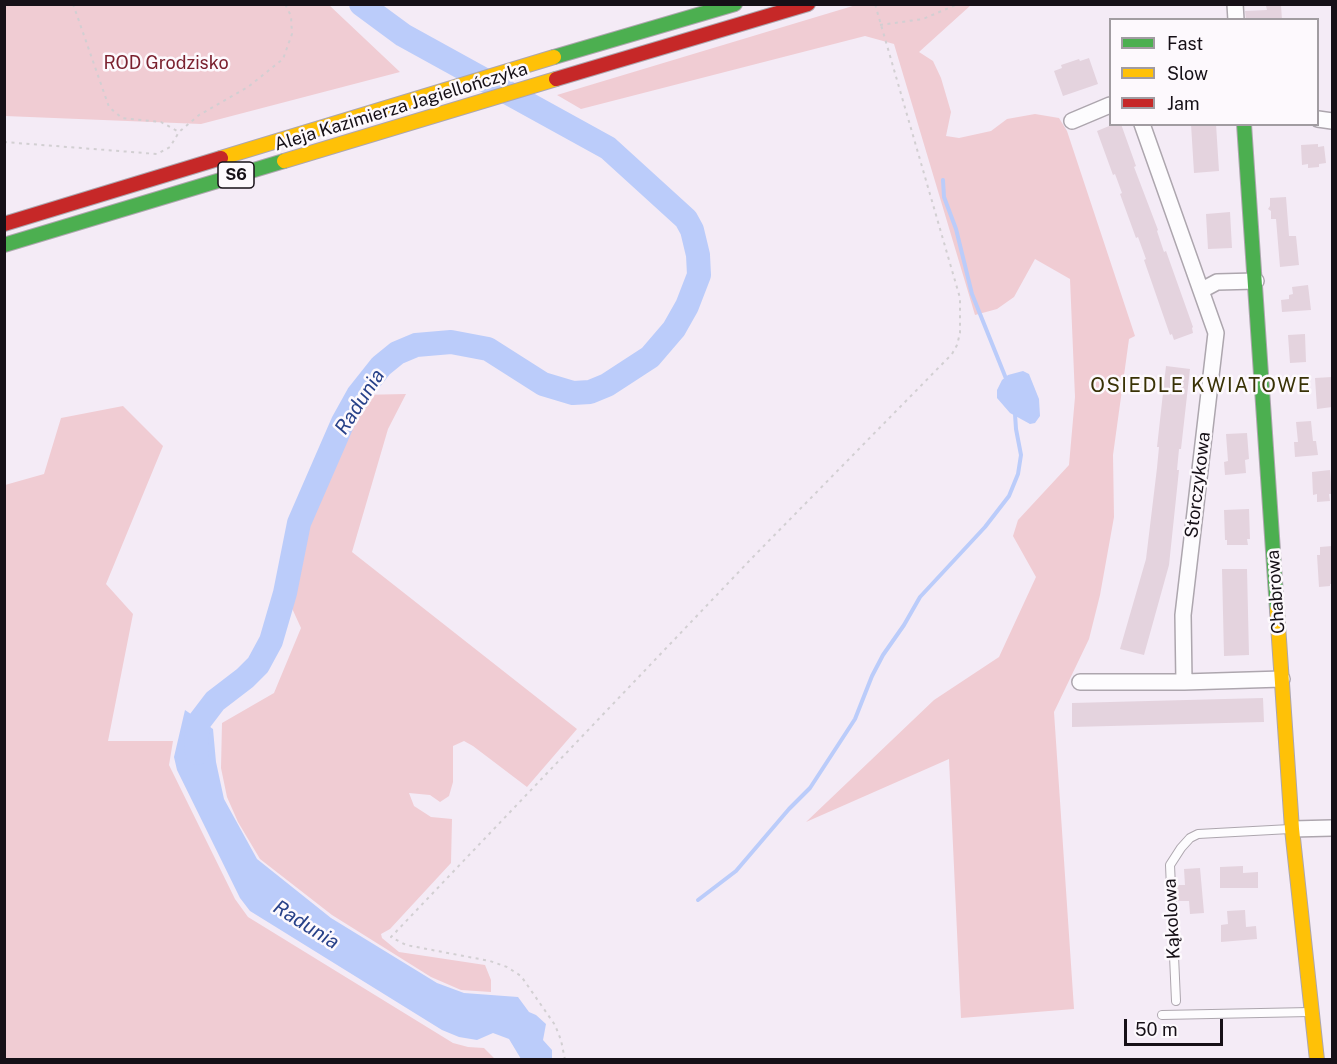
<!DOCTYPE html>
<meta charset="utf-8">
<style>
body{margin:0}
#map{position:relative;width:1337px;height:1064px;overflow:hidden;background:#f4ebf6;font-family:"Public Sans",sans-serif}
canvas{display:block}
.frame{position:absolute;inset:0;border:6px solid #161017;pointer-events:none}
.legend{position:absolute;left:1109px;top:18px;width:210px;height:108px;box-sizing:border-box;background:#fdf9fd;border:2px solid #a19ca1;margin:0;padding:8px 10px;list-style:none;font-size:18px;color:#161017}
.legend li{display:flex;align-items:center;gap:12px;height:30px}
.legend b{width:30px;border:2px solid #a19ca1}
.scale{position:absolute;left:1124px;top:1019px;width:99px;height:27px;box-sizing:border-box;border:3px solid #161017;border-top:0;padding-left:8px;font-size:18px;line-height:21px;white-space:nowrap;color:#161017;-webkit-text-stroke:4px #fdf9fd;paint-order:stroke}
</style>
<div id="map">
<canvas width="1337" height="1064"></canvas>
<div class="frame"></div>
<ul class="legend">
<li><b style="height:8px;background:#4caf50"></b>Fast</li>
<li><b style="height:8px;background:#ffc107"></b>Slow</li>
<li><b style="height:8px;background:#c62828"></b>Jam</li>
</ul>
<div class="scale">50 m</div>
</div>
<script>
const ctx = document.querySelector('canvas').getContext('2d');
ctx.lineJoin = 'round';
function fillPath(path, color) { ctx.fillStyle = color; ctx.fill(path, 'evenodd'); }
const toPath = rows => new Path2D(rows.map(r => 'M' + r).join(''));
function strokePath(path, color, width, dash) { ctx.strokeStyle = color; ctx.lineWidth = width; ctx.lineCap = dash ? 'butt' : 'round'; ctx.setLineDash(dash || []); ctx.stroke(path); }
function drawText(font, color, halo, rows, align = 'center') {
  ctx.font = font + ' "Public Sans",sans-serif'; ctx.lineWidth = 5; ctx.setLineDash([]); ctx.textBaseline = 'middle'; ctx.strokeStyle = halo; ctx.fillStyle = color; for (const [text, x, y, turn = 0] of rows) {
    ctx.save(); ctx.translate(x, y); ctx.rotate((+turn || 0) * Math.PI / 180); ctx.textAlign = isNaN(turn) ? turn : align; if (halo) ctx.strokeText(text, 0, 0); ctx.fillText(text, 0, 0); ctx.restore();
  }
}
fillPath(toPath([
 [5,4,329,5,400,72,201,124,5,116],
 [856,5,971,5,919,52,933,61,941,78,951,112,946,136,959,138,991,131,1007,119,1035,114,1059,118,1067,131,1135,336,1129,339,1113,455,1114,517,1100,595,1089,639,1054,712,1074,1009,961,1018,949,759,806,822,934,700,999,657,1036,577,1013,536,1018,520,1069,465,1075,397,1070,279,1035,259,1014,297,997,309,975,315,894,44,865,36,581,109,557,95],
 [406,394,388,429,352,552,577,729,527,787,473,746,464,741,453,746,453,782,449,796,440,802,430,795,409,793,414,806,431,817,452,819,451,863,390,929,381,934,382,938,399,952,485,965,491,980,491,992,461,990,431,977,332,915,260,859,238,822,227,797,221,768,222,723,274,693,301,628,285,593,299,523,343,422,358,395],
 [123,406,163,446,106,584,133,614,108,741,173,741,169,765,235,899,248,917,453,1043,468,1047,484,1048,495,1059,5,1059,5,485,44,474,61,418]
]), '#f0ccd3');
fillPath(toPath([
 [1023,371,1029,374,1039,399,1040,416,1035,423,1030,424,1010,413,997,398,997,390,1002,380,1008,375],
 [185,710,213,729,216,762,224,799,257,859,331,918,437,983,464,993,518,997,529,1012,536,1015,546,1024,543,1040,552,1050,552,1059,521,1059,509,1039,493,1033,477,1040,459,1037,442,1030,250,911,240,898,177,770,174,757]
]), '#bbccfa');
strokePath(toPath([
 [943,180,944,197,956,229,972,294,1007,381],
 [698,900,736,871,789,809,810,788,855,719,872,676,883,655,904,625,920,597,985,527,1009,496,1018,474,1021,455,1016,429,1015,414]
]), '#bbccfa', 4);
strokePath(toPath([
 [197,753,196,742,199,722,215,701,245,678,258,665,271,641,285,593,299,523,343,422,358,395,381,366,397,353,416,345,451,342,488,349,543,384,573,393,590,392,607,385,650,357,674,329,687,306,699,275,698,255,692,230,686,219,608,148,403,35,361,4]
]), '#bbccfa', 24);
fillPath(toPath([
 [1281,5,1282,20,1246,20,1245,11,1267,10,1266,6],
 [1089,58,1098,84,1063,96,1054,71,1062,68,1061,65,1079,59,1080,61],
 [1114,124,1121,124,1136,166,1134,167,1158,230,1157,231,1164,252,1166,251,1193,327,1192,328,1193,333,1174,340,1172,334,1170,335,1144,260,1146,259,1138,237,1136,238,1120,194,1122,193,1115,174,1113,175,1097,131],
 [1191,124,1216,124,1219,171,1194,173],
 [1318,144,1318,147,1324,146,1326,163,1319,164,1319,167,1308,168,1308,164,1302,165,1301,145],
 [1286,197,1289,236,1296,236,1299,265,1280,267,1276,219,1271,219,1271,211,1268,209,1270,206,1270,198],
 [1230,212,1232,248,1208,249,1206,214],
 [1308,285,1311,310,1282,312,1281,300,1289,299,1289,295,1293,294,1292,287],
 [1305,334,1306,362,1290,363,1288,335],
 [1166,366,1190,369,1181,449,1179,449,1177,470,1179,470,1169,565,1144,655,1120,649,1146,559,1157,468,1159,447,1157,447],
 [1332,377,1332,407,1317,409,1315,378],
 [1311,421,1313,441,1316,441,1318,455,1295,457,1294,442,1298,442,1296,422],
 [1247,433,1249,459,1245,460,1246,473,1225,475,1224,462,1228,461,1226,434],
 [1330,470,1332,494,1329,494,1330,501,1317,502,1317,494,1313,495,1312,472],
 [1249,509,1250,539,1247,539,1248,545,1227,545,1227,540,1225,540,1224,510],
 [1332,546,1332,584,1330,584,1330,586,1319,587,1317,555,1320,555,1320,547],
 [1222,569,1247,569,1249,655,1224,656],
 [1263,698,1264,722,1072,727,1072,703],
 [1243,866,1243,873,1258,872,1258,888,1220,888,1220,867],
 [1200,868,1204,913,1190,914,1189,901,1178,901,1177,885,1185,885,1184,869],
 [1245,910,1246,927,1256,926,1257,939,1221,942,1221,925,1228,924,1227,911]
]), '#e4d3de');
const lane = toPath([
 [1176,1001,1170,865,1181,848,1190,838,1198,834,1290,829],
 [1162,1015,1310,1012]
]);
const street = toPath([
 [1235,4,1236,20],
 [1318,119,1332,121],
 [1072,121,1110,105],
 [1142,124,1216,333,1183,615,1184,682],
 [1202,290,1217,282,1256,281],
 [1080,682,1184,682,1282,679],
 [1292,829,1332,828]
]);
const fast = toPath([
 [554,57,735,4],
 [1244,124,1277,610],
 [4,245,284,161]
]);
const slow = toPath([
 [221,158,554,57],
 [284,161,556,79],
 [1277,610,1292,829,1317,1060]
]);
const jam = toPath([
 [556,79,808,4],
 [4,224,221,158]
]);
strokePath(lane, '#ada6ae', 10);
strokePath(street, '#ada6ae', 18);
strokePath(fast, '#ada6ae', 16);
strokePath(slow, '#ada6ae', 16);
strokePath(jam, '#ada6ae', 16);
strokePath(toPath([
 [73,4,109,107,122,118,161,122,179,132],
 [880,25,923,19,958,4],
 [4,142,157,154,170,147,179,132,199,115,248,87,283,59,292,34,291,16,285,4],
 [565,1060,561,1040,555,1025,521,976,507,967,490,961,406,945,391,937,752,558,952,354,957,345,960,333,960,298,875,4]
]), '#d2cfd2', 2, [3, 4.5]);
strokePath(lane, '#fdfcfe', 8);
strokePath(street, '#fdfcfe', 15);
strokePath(fast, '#4caf50', 14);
strokePath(slow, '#ffc107', 14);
strokePath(jam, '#c62828', 14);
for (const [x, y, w] of [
 [236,175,36]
]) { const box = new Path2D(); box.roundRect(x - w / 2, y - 13, w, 26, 4.5); ctx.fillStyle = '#fdf9fd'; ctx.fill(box); strokePath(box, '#161017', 1.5); }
drawText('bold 16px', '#161017', null, [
 ["S6",236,175]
]);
drawText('18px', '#7b212f', '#fdf9fd', [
 ["ROD Grodzisko",166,63]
]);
drawText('18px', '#161017', '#fdf9fd', [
 ["Aleja Kazimierza Jagiellończyka",401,107,-17],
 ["Storczykowa",1198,485,-83],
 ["Chabrowa",1276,592,-94],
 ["Kąkolowa",1172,919,-93]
]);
ctx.letterSpacing = '1.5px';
drawText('20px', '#393206', '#fdf9fd', [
 ["OSIEDLE KWIATOWE",1201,386]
]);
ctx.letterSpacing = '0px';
drawText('italic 20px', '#274189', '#fdf9fd', [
 ["Radunia",360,402,-57],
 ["Radunia",306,925,32]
]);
</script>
